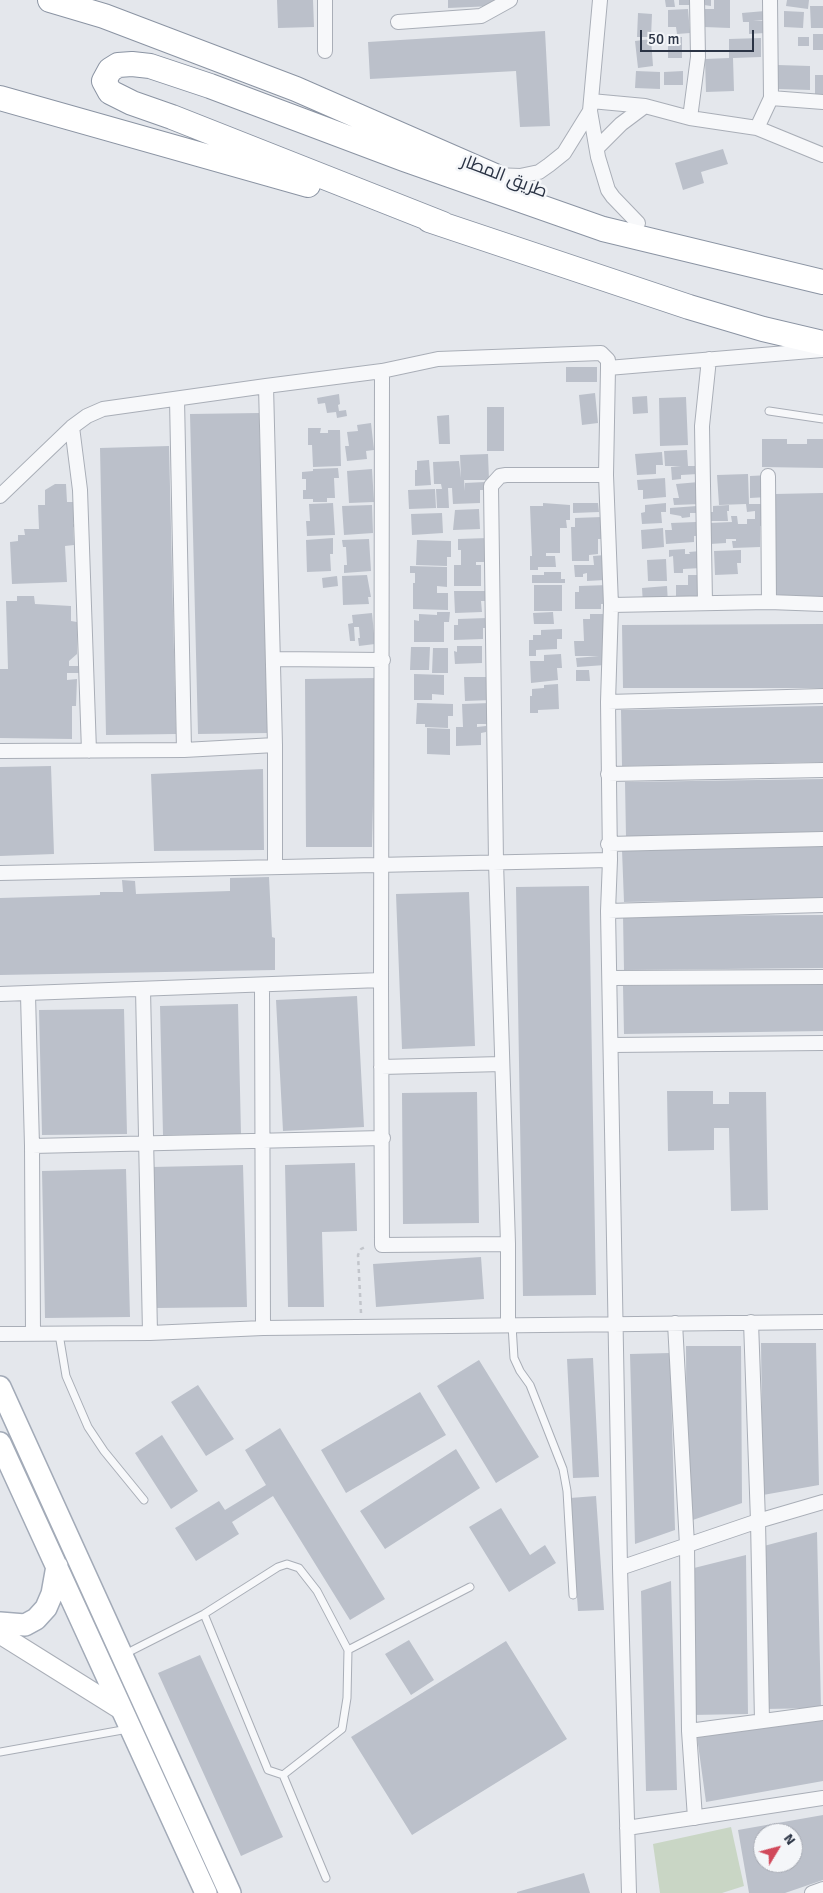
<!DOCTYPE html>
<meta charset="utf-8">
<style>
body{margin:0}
#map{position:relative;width:823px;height:1893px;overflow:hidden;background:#e4e7ec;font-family:Signika,sans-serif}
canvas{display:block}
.north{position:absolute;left:753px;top:1823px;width:50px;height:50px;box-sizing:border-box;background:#f4f6f9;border:1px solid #a4a8b1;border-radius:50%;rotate:53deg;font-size:14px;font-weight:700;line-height:20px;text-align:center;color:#2b3445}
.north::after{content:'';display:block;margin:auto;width:18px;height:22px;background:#d1495b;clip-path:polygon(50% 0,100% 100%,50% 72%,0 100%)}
.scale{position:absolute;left:640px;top:30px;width:114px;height:22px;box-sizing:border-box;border:2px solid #2b3445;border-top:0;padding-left:6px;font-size:15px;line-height:18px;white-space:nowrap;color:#2b3445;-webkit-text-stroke:4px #f4f6f9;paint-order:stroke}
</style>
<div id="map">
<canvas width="823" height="1893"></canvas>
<div class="north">N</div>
<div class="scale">50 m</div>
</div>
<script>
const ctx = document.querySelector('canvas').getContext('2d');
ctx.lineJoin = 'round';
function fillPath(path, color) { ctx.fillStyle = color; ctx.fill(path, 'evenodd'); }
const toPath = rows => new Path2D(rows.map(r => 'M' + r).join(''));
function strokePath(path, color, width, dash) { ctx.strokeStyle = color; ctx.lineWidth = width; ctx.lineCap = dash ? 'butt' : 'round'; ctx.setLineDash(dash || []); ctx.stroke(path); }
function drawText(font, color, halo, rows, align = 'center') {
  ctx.font = font + ' Signika,Cairo,sans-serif'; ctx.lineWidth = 5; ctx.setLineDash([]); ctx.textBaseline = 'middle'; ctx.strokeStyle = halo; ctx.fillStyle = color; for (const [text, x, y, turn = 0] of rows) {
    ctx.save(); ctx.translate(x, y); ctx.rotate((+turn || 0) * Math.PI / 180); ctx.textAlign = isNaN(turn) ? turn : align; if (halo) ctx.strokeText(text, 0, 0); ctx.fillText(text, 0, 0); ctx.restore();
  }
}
fillPath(toPath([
 [731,1827,744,1886,722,1893,660,1893,653,1844]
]), '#c9d6c5');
fillPath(toPath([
 [277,0,313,0,314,27,278,28],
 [448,0,493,0,493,6,448,8],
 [665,0,674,0,675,7,666,7],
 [679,0,692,0,692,5,679,5],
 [704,0,711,0,711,6,704,5],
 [714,0,730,0,730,28,704,27,704,9,714,9],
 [787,0,809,0,808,9,786,6],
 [810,6,823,6,823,28,811,28],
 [688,9,690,33,677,34,676,27,668,27,668,10],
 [765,11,765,20,753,21,764,21,765,33,749,34,749,22,743,22,742,13],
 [784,11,804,12,803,28,784,27],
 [638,13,652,14,651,37,637,37],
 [545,31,550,126,520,127,516,71,370,79,368,42],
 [813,34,823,34,823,50,813,50],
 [668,37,682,37,682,58,668,58],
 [798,37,809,37,809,46,798,46],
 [761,38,761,57,733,58,734,91,706,92,705,59,729,58,729,39],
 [651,39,653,66,638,68,635,41],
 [778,65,810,66,810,90,778,89],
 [636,71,660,72,660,89,635,88],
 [683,71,683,85,664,85,664,72],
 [815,75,823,75,823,96,815,96],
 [723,149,728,164,701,172,704,183,683,190,675,163],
 [566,367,597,367,597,382,566,382],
 [595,393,598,423,582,425,579,395],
 [339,394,340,404,338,405,339,411,346,410,347,416,337,418,336,412,327,413,325,403,318,404,317,398],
 [647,396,648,413,633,414,632,397],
 [686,397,688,445,660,446,659,398],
 [487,407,504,407,504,451,487,451],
 [259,413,268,733,198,734,190,414],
 [449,415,450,444,439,444,437,416],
 [371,423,374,450,366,451,367,459,347,461,345,446,349,446,347,432,358,431,357,425],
 [308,428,321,428,320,433,328,433,328,430,340,430,341,466,313,467,312,445,308,445],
 [762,439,787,439,787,444,807,444,807,439,823,439,823,468,762,467],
 [169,446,176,734,106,735,100,448],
 [687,450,688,466,697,466,698,474,681,475,681,479,672,480,671,467,681,466,665,466,664,451],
 [662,452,663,465,656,465,656,474,637,475,635,454],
 [488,454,489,480,464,480,465,491,465,483,485,482,485,490,480,490,480,503,453,504,452,488,448,488,449,508,437,508,436,489,442,489,441,484,434,484,433,462,459,461,461,478,460,455],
 [429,460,431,485,415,486,415,470,417,470,417,461],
 [338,468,339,478,334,478,335,498,327,498,327,502,313,502,313,499,303,499,303,490,306,490,306,479,302,479,302,472,313,471,313,469],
 [372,469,374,502,349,503,347,471],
 [748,474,749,504,774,504,768,497,750,498,750,476,770,475,775,494,823,493,823,600,776,601,775,525,760,526,760,547,733,548,732,541,736,541,736,539,726,539,726,543,710,544,709,523,732,522,731,516,737,516,738,524,747,524,747,519,755,519,755,511,747,512,746,504,719,505,717,475],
 [665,478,666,497,643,499,643,490,638,490,637,480],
 [699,482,701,504,674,505,673,498,679,498,676,484],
 [55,484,66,484,67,502,73,502,73,524,75,524,75,527,73,527,74,545,65,546,67,582,12,584,10,542,18,541,18,535,25,535,24,529,39,529,38,505,45,505,45,490],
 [435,489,436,508,409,509,408,490],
 [333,503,335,535,307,536,306,521,310,521,309,504],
 [543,503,570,505,570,520,566,520,567,528,560,528,560,553,546,553,546,556,555,556,556,567,538,567,538,570,530,570,530,556,532,556,530,506,543,506],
 [573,503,598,503,599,512,573,513],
 [666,503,666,512,661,512,662,523,642,524,641,513,645,512,645,505],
 [372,505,373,533,344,535,342,506],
 [729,505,729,511,727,511,728,521,710,521,710,512,713,512,713,506],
 [697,506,697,513,690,513,690,517,682,518,681,516,670,514,670,508],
 [479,509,480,529,453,530,455,510],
 [442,513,443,533,412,535,411,514],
 [602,517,602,539,598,539,598,554,589,555,589,561,572,561,571,527,575,527,575,518],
 [702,517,701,536,694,536,694,542,666,544,665,530,672,530,671,523,696,522,696,518],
 [663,528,664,547,642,549,641,530],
 [333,538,333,554,330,554,331,571,307,572,306,540],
 [488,538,487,562,476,562,476,565,481,565,481,586,454,586,454,565,461,565,461,550,458,550,458,539],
 [369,539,371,571,344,573,344,565,347,565,346,547,343,547,342,540],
 [417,540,451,541,451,557,447,557,447,566,416,565],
 [685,549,685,554,690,554,689,552,701,551,701,568,683,569,683,573,674,573,673,556,669,557,669,550],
 [741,550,741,563,737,563,738,574,715,575,714,551],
 [605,555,605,580,587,581,587,573,583,574,583,577,575,577,574,565,594,565,593,556],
 [666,559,667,581,648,581,647,560],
 [410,566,447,567,447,587,437,586,437,593,448,593,448,610,413,609,413,583,415,583,415,573,410,573],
 [544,572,561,572,561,579,565,579,565,583,532,583,532,575,544,575],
 [367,575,371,597,368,597,369,604,343,605,342,576],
 [688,575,698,575,698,598,676,598,676,585,688,585],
 [337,576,338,586,323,588,322,578],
 [534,585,562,585,562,611,534,611],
 [608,585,608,604,601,604,601,609,575,609,575,592,579,592,579,586],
 [667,586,668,603,643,605,642,588],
 [454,591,485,591,485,601,481,601,482,612,455,613],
 [17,596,34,596,35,604,71,606,71,621,77,622,77,654,69,661,69,666,83,666,83,673,67,673,67,680,77,679,76,706,72,706,72,739,0,738,0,669,8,669,6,601,17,601],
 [437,612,450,612,449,622,444,622,444,642,414,642,414,620,419,621,419,614,437,615],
 [553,612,554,624,534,624,533,613],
 [372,613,375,644,359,646,358,638,360,638,359,627,354,627,355,641,350,641,348,624,353,623,352,615],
 [590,614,604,614,605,665,577,667,576,658,599,656,575,656,574,641,584,641,583,619,590,619],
 [487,618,487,628,483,628,483,639,454,640,454,625,458,625,458,619],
 [823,624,823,688,623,688,622,625],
 [562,629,562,639,557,639,557,649,536,650,536,656,529,656,529,640,533,640,533,635,541,635,541,630],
 [457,646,482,646,482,663,455,664,454,651,457,652],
 [411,647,430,647,429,670,410,670],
 [433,648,448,648,448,673,432,673],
 [561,654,562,668,557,668,558,680,531,683,530,661,544,661,544,655],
 [576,670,589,670,590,681,576,681],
 [414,674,444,675,444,695,432,694,432,700,414,700],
 [464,677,491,677,492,700,465,701],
 [376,678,372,847,306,847,305,679],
 [558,684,559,709,538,710,538,713,530,713,530,696,532,696,532,689,544,688,544,685],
 [417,703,453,704,453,716,448,716,448,728,425,727,425,724,416,724],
 [490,703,490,718,487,718,487,724,477,724,477,727,486,726,486,732,481,733,481,745,456,746,456,727,463,727,462,704],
 [823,706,823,762,622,766,621,710],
 [427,728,450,729,450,755,427,754],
 [51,766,54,854,0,856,0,767],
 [263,769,264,850,154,851,151,774],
 [823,779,823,834,626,837,625,782],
 [823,846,823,898,624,902,622,850],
 [269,877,272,937,275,938,275,970,0,975,0,898,100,895,100,892,123,892,122,880,135,881,136,894,230,891,230,878],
 [589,886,596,1295,523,1296,516,887],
 [469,892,475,1046,402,1049,396,894],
 [823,915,823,968,624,970,623,916],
 [823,984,823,1031,624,1034,623,986],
 [357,996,364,1127,283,1131,276,1000],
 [238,1004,241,1134,163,1135,160,1006],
 [124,1009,127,1134,42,1135,39,1010],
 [667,1091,713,1091,713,1104,729,1104,729,1092,766,1092,768,1210,731,1211,729,1128,714,1128,714,1150,668,1151],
 [477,1092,479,1223,403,1224,402,1093],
 [355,1163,357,1231,322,1232,324,1307,288,1307,285,1165],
 [243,1165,247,1307,155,1308,152,1167],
 [126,1169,130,1317,45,1318,42,1171],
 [481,1257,484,1299,376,1307,373,1264],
 [761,1343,816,1343,819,1485,763,1495],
 [686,1346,741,1346,742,1503,687,1522],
 [670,1353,675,1530,635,1544,630,1354],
 [593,1358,599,1477,573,1478,567,1359],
 [479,1360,539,1457,496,1483,437,1386],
 [198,1385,234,1439,206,1456,171,1402],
 [420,1392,446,1435,346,1493,321,1450],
 [280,1428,385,1599,350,1620,273,1496,232,1522,239,1534,196,1561,175,1528,219,1501,225,1510,266,1485,245,1450],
 [162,1435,198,1491,171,1509,135,1453],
 [456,1449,480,1488,385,1549,360,1511],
 [596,1496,604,1610,578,1611,570,1498],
 [501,1508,530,1555,545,1545,556,1563,509,1592,469,1527],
 [817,1532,821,1708,765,1709,760,1547],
 [746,1555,748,1714,691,1715,690,1569],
 [671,1581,677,1790,646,1791,641,1591],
 [409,1640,434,1680,411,1695,385,1654],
 [506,1641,567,1739,412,1835,351,1737],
 [200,1655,283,1837,241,1856,158,1673],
 [823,1719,823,1781,706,1802,697,1737],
 [823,1815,823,1880,785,1893,749,1893,738,1830],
 [763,1833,793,1833,793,1863,763,1863],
 [584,1873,590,1893,517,1893,517,1892]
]), '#bbc0ca');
const lane = toPath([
 [769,411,823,419],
 [512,1325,514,1358,520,1371,530,1385,563,1469,567,1491,573,1595],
 [59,1334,66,1376,88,1427,104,1451,144,1500],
 [348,1650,470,1587],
 [125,1654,204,1614,278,1567,287,1564,299,1568,317,1591,348,1650,347,1698,342,1729,283,1775,268,1770,204,1614],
 [0,1752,128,1729],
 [283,1775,326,1878]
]);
const street = toPath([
 [600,0,590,111,598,157,608,190,613,197,638,223],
 [398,22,481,16,510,0],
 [325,51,325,0],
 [771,98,823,102],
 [591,101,645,106,690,118,757,128,823,155],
 [690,118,698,57,697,0],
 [757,128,771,98,770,0],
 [597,148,621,124,645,106],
 [494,175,520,176,539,172,549,165,564,153,590,111],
 [608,368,822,350],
 [177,399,184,750],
 [72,427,80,490,89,751],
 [768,476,769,602],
 [0,496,72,427,87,416,103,409,266,386],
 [705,603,702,426,709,359],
 [611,605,769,602,823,604],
 [273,659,383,660],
 [608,702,823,696],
 [0,751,184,750,275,745],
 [608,774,823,770],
 [608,844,823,839],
 [275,867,275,745,266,386,382,371,438,359,601,353,608,360,608,368,606,475,611,605,608,702,610,860,608,911,620,1568,629,1893],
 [0,873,610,860],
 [608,911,823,905],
 [610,978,823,977],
 [381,980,382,1245,508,1244],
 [262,985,263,1328],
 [143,989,150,1333],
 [0,994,381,980,382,371],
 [28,995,32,1146,33,1334],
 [612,1045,823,1043],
 [381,1067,502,1064],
 [32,1146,383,1138],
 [751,1322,758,1521,762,1721],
 [675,1323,687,1545,689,1731,695,1818],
 [508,1325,508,1244,496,862,491,486,500,476,506,475,606,475],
 [0,1334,150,1333,263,1328,823,1322],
 [620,1568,758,1521,823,1502],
 [689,1731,823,1713],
 [627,1828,823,1798],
 [812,1893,823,1889]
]);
const secondary = toPath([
 [0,1634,123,1711]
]);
const primary = toPath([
 [0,1387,230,1893],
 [0,1443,206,1893],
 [0,1623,25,1625,36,1619,46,1608,52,1594,57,1566]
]);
const highway = toPath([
 [50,0,104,16,296,89,495,176],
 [0,98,308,185],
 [429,220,689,307,763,329,823,343],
 [443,224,172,117,132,103,110,92,104,81,110,70,118,65,132,64,150,66,210,86,404,159,603,229,823,282]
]);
strokePath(lane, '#a9aeb7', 9);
strokePath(street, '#a9aeb7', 16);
strokePath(secondary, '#a9aeb7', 21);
strokePath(primary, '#a3abb8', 24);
strokePath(highway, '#8b94a3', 26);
strokePath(toPath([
 [361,1313,358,1255,361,1249,367,1246]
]), '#c2c5cb', 2.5, [4, 4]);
strokePath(lane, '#f7f8fa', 7);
strokePath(street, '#f7f8fa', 14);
strokePath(secondary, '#fff', 19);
strokePath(primary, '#fff', 21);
strokePath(highway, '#fff', 24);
drawText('18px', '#2b3445', '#f4f6f9', [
 ["طريق المطار",504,177,21]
]);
</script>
